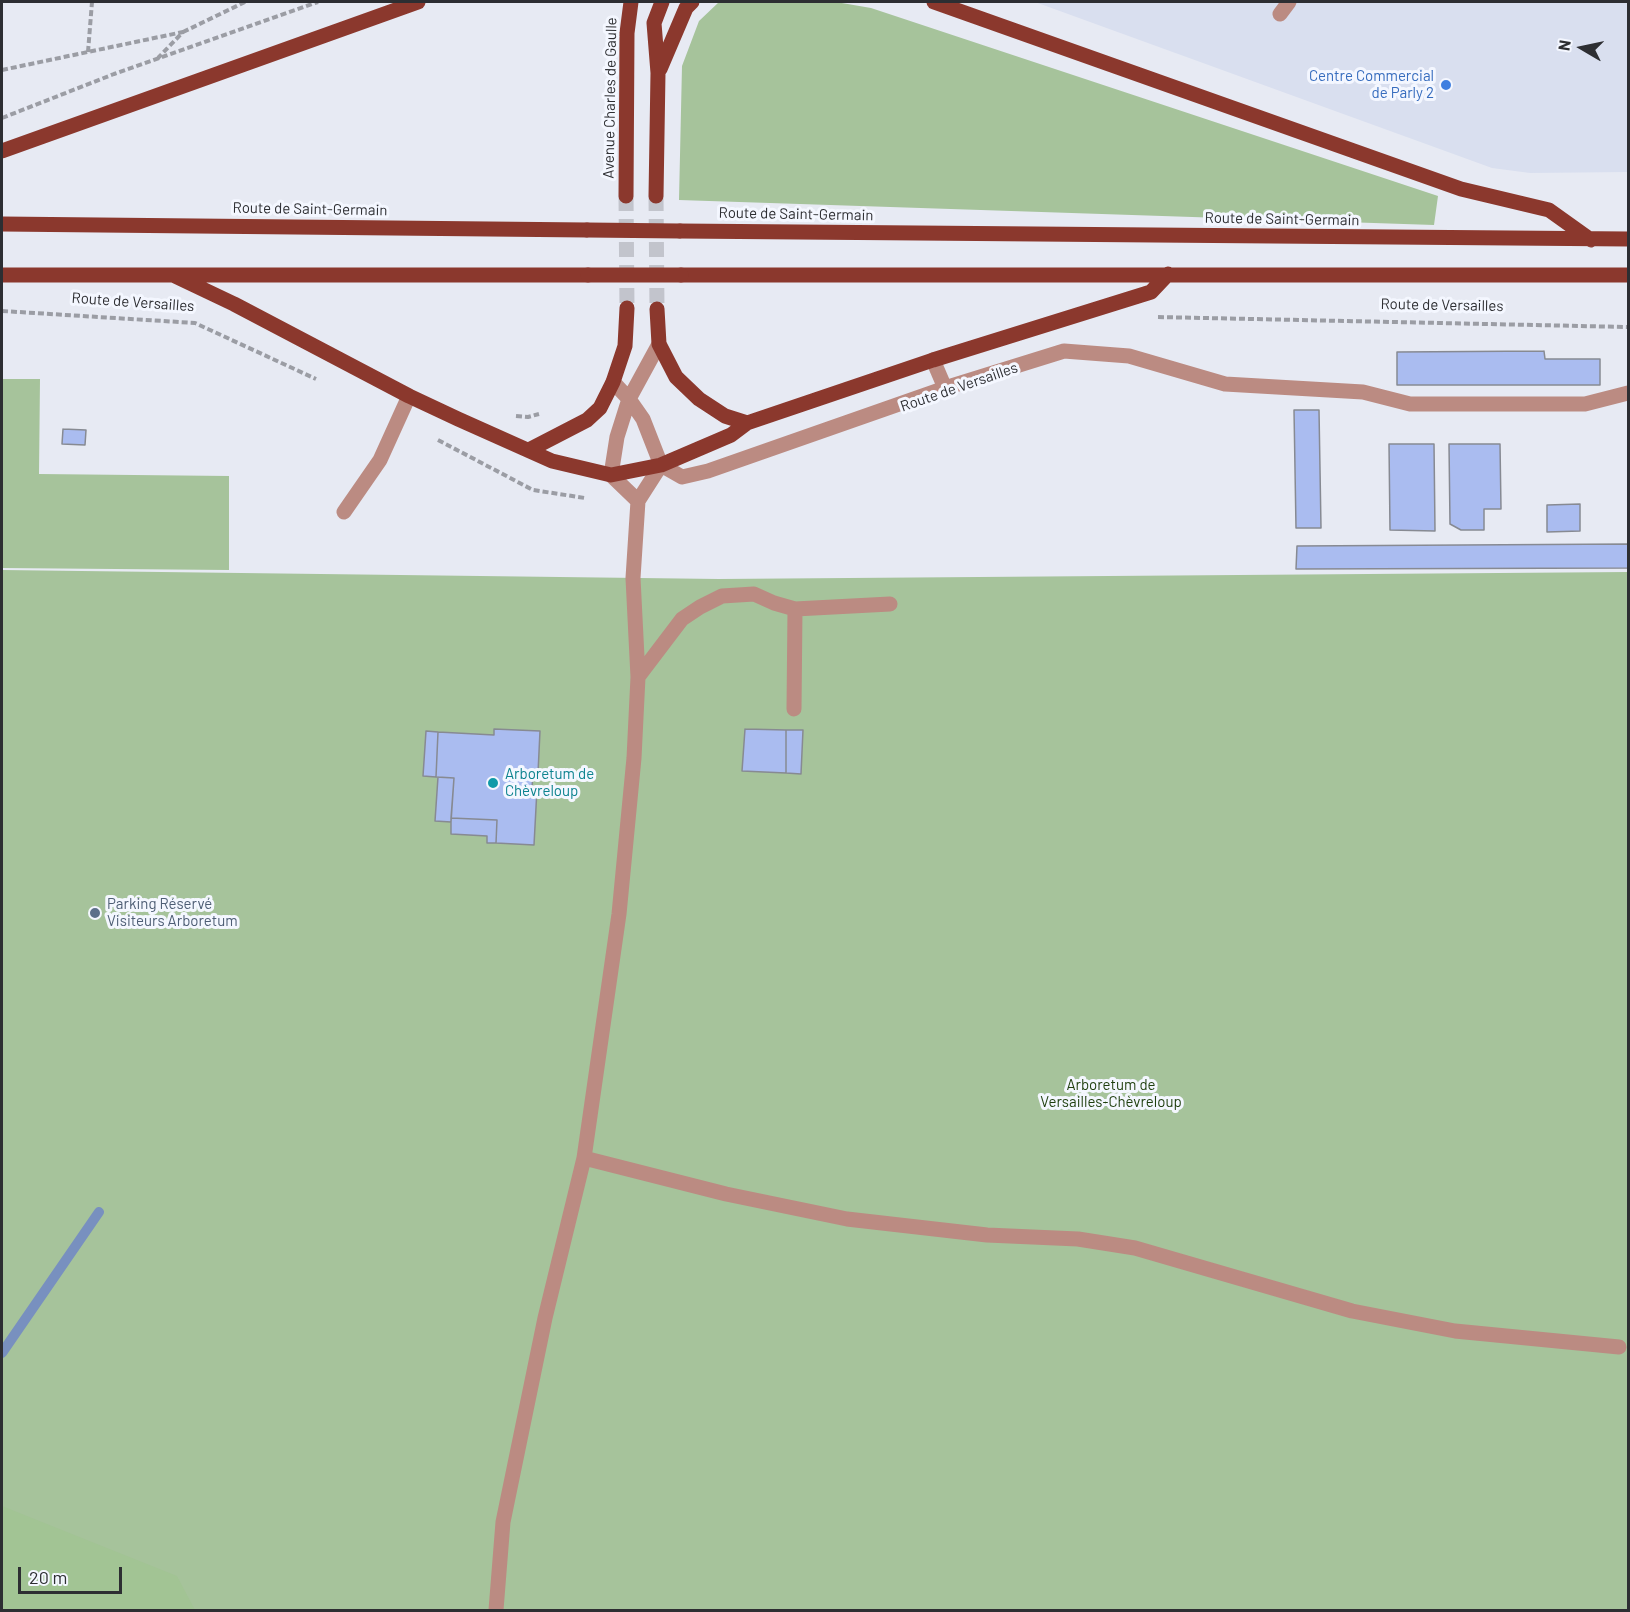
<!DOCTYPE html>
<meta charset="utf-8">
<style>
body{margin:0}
#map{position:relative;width:1630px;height:1612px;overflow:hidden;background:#e7eaf3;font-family:Barlow,sans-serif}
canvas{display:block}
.frame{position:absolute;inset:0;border:3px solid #2d2e32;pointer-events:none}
.north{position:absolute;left:1552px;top:18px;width:60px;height:60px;-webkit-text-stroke:4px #f4f7ff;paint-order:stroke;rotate:279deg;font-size:16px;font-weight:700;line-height:24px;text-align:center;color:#2d2e32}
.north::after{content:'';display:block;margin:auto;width:21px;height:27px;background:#2d2e32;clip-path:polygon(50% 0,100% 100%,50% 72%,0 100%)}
.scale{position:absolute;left:18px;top:1567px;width:104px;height:27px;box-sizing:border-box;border:3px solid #2d2e32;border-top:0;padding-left:8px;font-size:18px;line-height:21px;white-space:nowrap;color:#2d2e32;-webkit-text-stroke:4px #f4f7ff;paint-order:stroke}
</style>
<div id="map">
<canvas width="1630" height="1612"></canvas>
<div class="frame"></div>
<div class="north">N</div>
<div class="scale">20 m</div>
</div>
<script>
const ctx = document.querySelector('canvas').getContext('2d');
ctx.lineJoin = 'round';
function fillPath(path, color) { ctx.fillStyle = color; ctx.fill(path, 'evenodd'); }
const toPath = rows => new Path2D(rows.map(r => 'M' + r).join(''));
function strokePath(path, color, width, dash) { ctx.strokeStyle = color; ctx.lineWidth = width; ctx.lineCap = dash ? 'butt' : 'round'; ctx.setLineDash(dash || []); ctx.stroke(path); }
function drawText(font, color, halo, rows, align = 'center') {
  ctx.font = font + ' Barlow,sans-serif'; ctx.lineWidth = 6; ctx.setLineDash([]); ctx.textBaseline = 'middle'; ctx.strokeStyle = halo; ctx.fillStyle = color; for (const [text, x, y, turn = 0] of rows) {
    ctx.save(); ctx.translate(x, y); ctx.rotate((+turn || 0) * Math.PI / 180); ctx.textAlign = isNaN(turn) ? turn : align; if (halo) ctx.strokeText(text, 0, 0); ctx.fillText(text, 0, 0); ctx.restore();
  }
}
fillPath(toPath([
 [1035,2,1628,2,1628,172,1530,173,1492,168]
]), '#d9dfef');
fillPath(toPath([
 [719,2,836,2,871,8,1438,196,1434,225,679,200,682,66,699,21],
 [2,379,40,379,39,474,229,476,229,570,2,568],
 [2,570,719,579,1628,572,1628,1610,2,1610]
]), '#a6c39b');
fillPath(toPath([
 [2,1506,177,1576,195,1610,2,1610]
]), '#a2c494');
strokePath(toPath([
 [2,1353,99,1212]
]), '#7890bf', 10);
const building = toPath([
 [1544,351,1545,359,1600,359,1600,385,1397,385,1397,352,1544,351],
 [1294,410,1319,410,1321,528,1296,528,1294,410],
 [63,429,86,430,85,445,62,444,63,429],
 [1389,444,1434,444,1435,531,1390,530,1389,444],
 [1449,444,1500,444,1501,509,1484,509,1484,530,1461,530,1450,524,1449,444],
 [1580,504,1580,531,1547,532,1547,505,1580,504],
 [1628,544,1628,568,1296,569,1297,546,1628,544],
 [494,729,540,731,538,773,533,772,532,789,537,789,534,845,496,843,497,820,451,818,454,778,436,777,438,732,494,735,494,729],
 [745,729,786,730,786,773,742,771,745,729],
 [786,730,803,730,801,774,786,773,786,730],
 [426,731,438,732,436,777,423,776,426,731],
 [438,777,454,778,451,822,435,821,438,777],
 [451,818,497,820,496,843,487,843,487,836,451,834,451,818]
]);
fillPath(building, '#aabcf0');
strokePath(building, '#878a92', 1.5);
strokePath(toPath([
 [626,196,627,308],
 [656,196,657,309]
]), '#c2c4cc', 15, [15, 8]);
strokePath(toPath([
 [183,32,245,2],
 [88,52,92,2],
 [2,70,183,32,158,58],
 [2,118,114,74,318,2],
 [2,311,195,323,316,379],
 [1158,317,1628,327],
 [516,416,528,417,539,414],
 [438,440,533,490,585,498]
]), '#9b9da4', 4, [6, 3]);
strokePath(toPath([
 [1280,14,1289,2],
 [933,360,945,388],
 [661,465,682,477,708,471,945,388,1064,351,1129,356,1225,384,1363,392,1410,404,1585,404,1628,393],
 [638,501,611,475,617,437,629,399,659,344],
 [344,512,380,460,409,396],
 [638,677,682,619,700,607,722,596,754,594,774,603,795,609,890,604],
 [794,709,795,609],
 [584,1158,726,1194,847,1219,987,1235,1078,1239,1135,1248,1352,1311,1455,1331,1619,1347],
 [496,1610,503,1522,545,1318,584,1158,619,914,634,758,638,677,633,578,638,501,661,465,643,419,629,399,613,382]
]), '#bb8b82', 15);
strokePath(toPath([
 [934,2,1461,189,1549,210,1591,240],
 [660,69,686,8,692,2],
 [2,151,418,2],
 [626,196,627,33,631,2],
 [656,196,658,73,654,23,662,2],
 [2,224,587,230],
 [680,231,1628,239],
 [2,275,588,275],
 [173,275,234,304,409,396,458,419,552,461,611,475,661,465,731,435,747,423,933,360,1151,292,1168,274],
 [681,275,1628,275],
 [657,309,659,344,676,377,699,399,725,416,747,423],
 [529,450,587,420,600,408,613,382,625,346,627,308]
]), '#8b382d', 15);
strokePath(toPath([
 [587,230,680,231],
 [588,275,681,275]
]), '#8b382d', 15);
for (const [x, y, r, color] of [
 [1446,85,6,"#3f7fe0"],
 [493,783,6,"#0f9aa8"],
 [95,913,6,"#5c6f8a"]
]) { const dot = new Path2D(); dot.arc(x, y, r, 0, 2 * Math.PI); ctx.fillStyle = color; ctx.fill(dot); strokePath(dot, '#f4f7ff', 2); }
drawText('15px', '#366cbe', '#f4f7ff', [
 ["Centre Commercial",1434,76],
 ["de Parly 2",1434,93]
], 'right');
drawText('15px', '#2d2e32', '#f4f7ff', [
 ["Avenue Charles de Gaulle",610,98,-89],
 ["Route de Saint-Germain",310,209,1],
 ["Route de Saint-Germain",796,214,1],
 ["Route de Saint-Germain",1282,219,1],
 ["Route de Versailles",133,302,4],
 ["Route de Versailles",1442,305,1],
 ["Route de Versailles",959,387,-19]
]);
drawText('15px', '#0d838f', '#f4f7ff', [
 ["Arboretum de",505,774],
 ["Chèvreloup",505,791]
], 'left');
drawText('15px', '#4e5e75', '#f4f7ff', [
 ["Parking Réservé",107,904],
 ["Visiteurs Arboretum",107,921]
], 'left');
drawText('15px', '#1e3e0d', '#f4f7ff', [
 ["Arboretum de",1111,1085],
 ["Versailles-Chèvreloup",1111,1102]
]);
</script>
